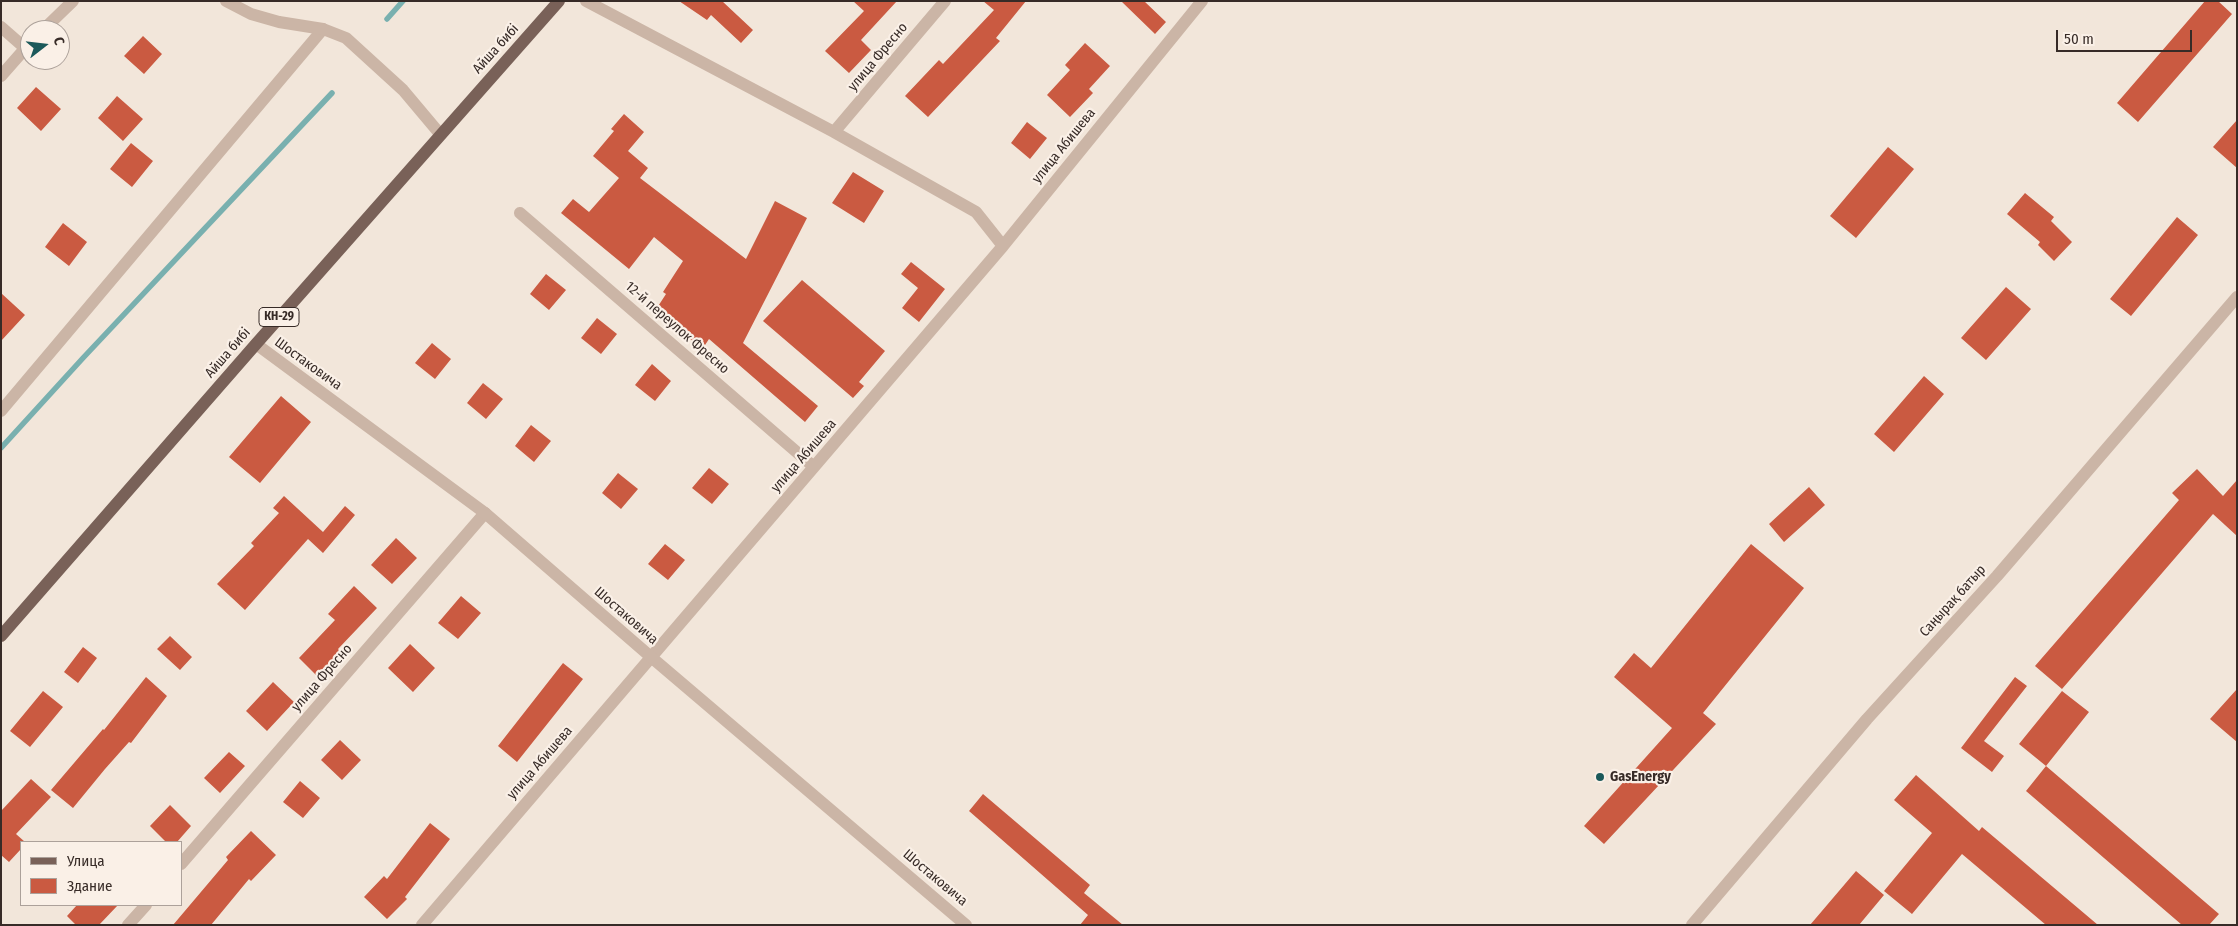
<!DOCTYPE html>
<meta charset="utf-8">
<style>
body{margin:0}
#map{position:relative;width:2238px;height:926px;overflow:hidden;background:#f2e6da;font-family:"Fira Sans Condensed",sans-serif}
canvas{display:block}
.frame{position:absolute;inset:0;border:2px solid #372b27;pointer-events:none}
.legend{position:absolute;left:20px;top:841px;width:162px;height:65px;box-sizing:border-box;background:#faf0e7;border:1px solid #aca19a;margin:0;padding:6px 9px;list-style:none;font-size:15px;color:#372b27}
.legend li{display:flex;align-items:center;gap:10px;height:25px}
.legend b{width:25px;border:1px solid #aca19a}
.north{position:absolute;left:20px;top:20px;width:50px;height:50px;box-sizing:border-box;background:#faf0e7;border:1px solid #aca19a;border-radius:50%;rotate:74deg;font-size:14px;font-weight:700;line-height:20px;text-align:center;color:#372b27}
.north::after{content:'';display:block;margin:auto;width:18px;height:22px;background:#1b595a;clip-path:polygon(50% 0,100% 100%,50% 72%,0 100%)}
.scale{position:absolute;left:2056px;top:30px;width:136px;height:22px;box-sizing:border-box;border:2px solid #372b27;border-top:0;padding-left:6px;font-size:15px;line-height:18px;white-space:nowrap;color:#372b27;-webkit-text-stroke:4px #faf0e7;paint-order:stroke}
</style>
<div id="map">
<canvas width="2238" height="926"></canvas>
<div class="frame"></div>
<ul class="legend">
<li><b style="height:6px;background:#796158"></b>Улица</li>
<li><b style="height:14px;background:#ca5a41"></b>Здание</li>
</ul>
<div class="north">С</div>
<div class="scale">50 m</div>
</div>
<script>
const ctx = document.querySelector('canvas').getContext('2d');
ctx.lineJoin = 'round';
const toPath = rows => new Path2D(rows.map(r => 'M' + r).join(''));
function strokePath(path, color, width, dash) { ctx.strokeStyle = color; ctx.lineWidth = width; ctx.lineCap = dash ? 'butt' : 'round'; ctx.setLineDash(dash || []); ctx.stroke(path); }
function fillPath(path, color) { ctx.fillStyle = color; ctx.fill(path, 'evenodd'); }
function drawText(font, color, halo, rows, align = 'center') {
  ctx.font = font + ' "Fira Sans Condensed",sans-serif'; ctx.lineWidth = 4.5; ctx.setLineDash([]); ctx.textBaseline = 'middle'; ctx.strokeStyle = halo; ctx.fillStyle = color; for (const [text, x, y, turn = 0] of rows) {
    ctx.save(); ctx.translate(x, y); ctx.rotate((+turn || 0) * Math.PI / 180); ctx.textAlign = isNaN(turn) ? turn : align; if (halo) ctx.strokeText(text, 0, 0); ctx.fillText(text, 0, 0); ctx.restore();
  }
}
strokePath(toPath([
 [387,19,403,1],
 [1,448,83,358,332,93]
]), '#79b0af', 5.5);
fillPath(toPath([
 [679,1,722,1,753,30,741,43,711,15,707,20],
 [853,1,897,1,861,40,871,50,849,73,825,51,864,11],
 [983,1,1026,1,996,38,1000,41,928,117,905,96,939,60,943,64,994,10],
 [1121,1,1144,1,1166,22,1155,34],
 [2205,1,2218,1,2232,14,2138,122,2117,103],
 [143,36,162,54,144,74,124,56],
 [1085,43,1110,66,1089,89,1093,93,1070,117,1047,95,1070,70,1065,65],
 [36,87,61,109,41,131,17,108],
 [117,96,143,119,123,141,98,118],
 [624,114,644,132,628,151,648,168,640,178,746,259,775,201,807,218,743,343,818,406,805,422,709,339,703,348,653,314,666,294,663,292,683,261,654,237,629,269,561,213,573,199,589,212,619,178,593,156,614,131,611,129],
 [2237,120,2237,168,2213,147],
 [1027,122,1047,138,1030,159,1011,143],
 [131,143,153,161,132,187,110,169],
 [1888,147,1914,169,1856,238,1830,216],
 [853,172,884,191,864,223,832,203],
 [2025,193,2054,217,2051,221,2072,242,2054,261,2038,245,2040,242,2007,214],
 [2177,217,2198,235,2131,316,2110,299],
 [63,223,87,242,69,266,45,247],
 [911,262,945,289,919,322,902,308,918,288,901,274],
 [546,274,566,290,549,310,530,294],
 [802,280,885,351,859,382,864,386,853,398,763,321],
 [2006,287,2031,309,1986,360,1961,338],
 [1,293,25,315,1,341],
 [597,318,617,334,601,354,581,338],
 [432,343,451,359,435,379,415,363],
 [652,364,671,381,655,401,635,385],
 [1924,376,1944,394,1894,452,1874,434],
 [483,383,503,399,486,419,467,403],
 [281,396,311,422,260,483,229,457],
 [531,425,551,441,534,462,515,446],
 [709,468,729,484,712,504,692,488],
 [2197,469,2223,496,2237,480,2237,536,2213,514,2062,689,2035,666,2179,500,2172,493],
 [618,473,638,489,621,509,602,493],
 [1809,487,1825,505,1784,542,1769,524],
 [284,496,323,532,345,506,355,515,323,553,308,539,245,610,217,584,254,546,251,543,279,513,273,508],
 [396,538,417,558,392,584,371,565],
 [665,544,685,560,668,580,648,564],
 [1751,544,1804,588,1703,713,1716,724,1604,844,1584,826,1672,728,1614,677,1634,653,1651,668],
 [354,586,377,608,338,649,342,654,319,678,299,658,335,620,328,614],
 [461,596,481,613,458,639,438,623],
 [170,636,192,657,180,670,157,649],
 [410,644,435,668,413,692,388,668],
 [83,647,97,658,78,683,64,672],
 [563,663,583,679,517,762,498,746],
 [146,677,167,696,131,743,129,742,105,769,73,808,51,790,103,729,104,730],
 [2015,677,2027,686,1984,741,2004,756,1992,772,1961,748],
 [273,682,294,702,267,731,246,711],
 [2237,689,2237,742,2210,719],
 [43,691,63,707,30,747,10,731],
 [2062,691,2089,712,2046,766,2019,744],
 [340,740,361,760,342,780,321,760],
 [229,752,245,766,220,793,204,778],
 [2046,766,2219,914,2209,925,2182,925,2026,791],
 [1916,775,1979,831,1982,827,2098,925,2046,925,1962,854,1912,914,1884,891,1932,833,1894,800],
 [31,779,51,797,16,834,25,842,21,842,21,849,9,862,1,855,1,811],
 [300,781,320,798,303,818,283,802],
 [983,794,1090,885,1084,893,1123,925,1080,925,1088,915,969,811],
 [170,805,191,826,177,842,166,842,150,826],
 [430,823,450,839,405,897,407,899,387,919,364,897,384,876,387,879],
 [251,831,276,855,251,881,249,879,211,925,173,925,228,860,226,857],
 [1856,871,1884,895,1859,925,1810,925],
 [77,905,118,905,99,925,76,925,67,916]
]), '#ca5a41');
strokePath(toPath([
 [586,1,834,132,976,212,1003,246],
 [1,27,25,48],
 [43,30,73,1],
 [1,76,30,43],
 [834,132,945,1],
 [520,213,814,467],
 [1,411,323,29],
 [181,864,485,513],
 [128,925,146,905],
 [422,925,1003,246,1202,1]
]), '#cbb5a6', 12);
strokePath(toPath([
 [226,1,251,14,279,22,323,29,346,38,403,90,440,134],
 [256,344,485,513,651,657,966,925],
 [1692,925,1867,719,1997,576,2237,297]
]), '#cbb5a6', 12);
strokePath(toPath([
 [1,636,256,344,559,1]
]), '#796158', 12);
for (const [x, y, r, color] of [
 [1600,777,5,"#1b595a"]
]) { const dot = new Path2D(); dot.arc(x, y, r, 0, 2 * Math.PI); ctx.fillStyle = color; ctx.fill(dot); strokePath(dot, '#faf0e7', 2); }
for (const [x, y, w] of [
 [279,317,40]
]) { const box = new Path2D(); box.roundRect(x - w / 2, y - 9.5, w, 19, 4); ctx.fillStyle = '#faf0e7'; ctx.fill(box); strokePath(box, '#372b27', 1); }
drawText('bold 12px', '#372b27', null, [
 ["КН-29",279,317]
]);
drawText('14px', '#372b27', '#faf0e7', [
 ["Айша бибі",496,49,-48],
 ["улица Фресно",878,57,-50],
 ["улица Абишева",1064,146,-51],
 ["12-й переулок Фресно",677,328,41],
 ["Айша бибі",228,353,-49],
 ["Шостаковича",308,364,36],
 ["улица Абишева",804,456,-49],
 ["Саңырақ батыр",1953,601,-48],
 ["Шостаковича",626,616,41],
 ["улица Фресно",322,678,-49],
 ["улица Абишева",540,763,-49],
 ["Шостаковича",935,878,40]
]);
drawText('bold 14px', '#372b27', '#faf0e7', [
 ["GasEnergy",1610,777]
], 'left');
</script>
